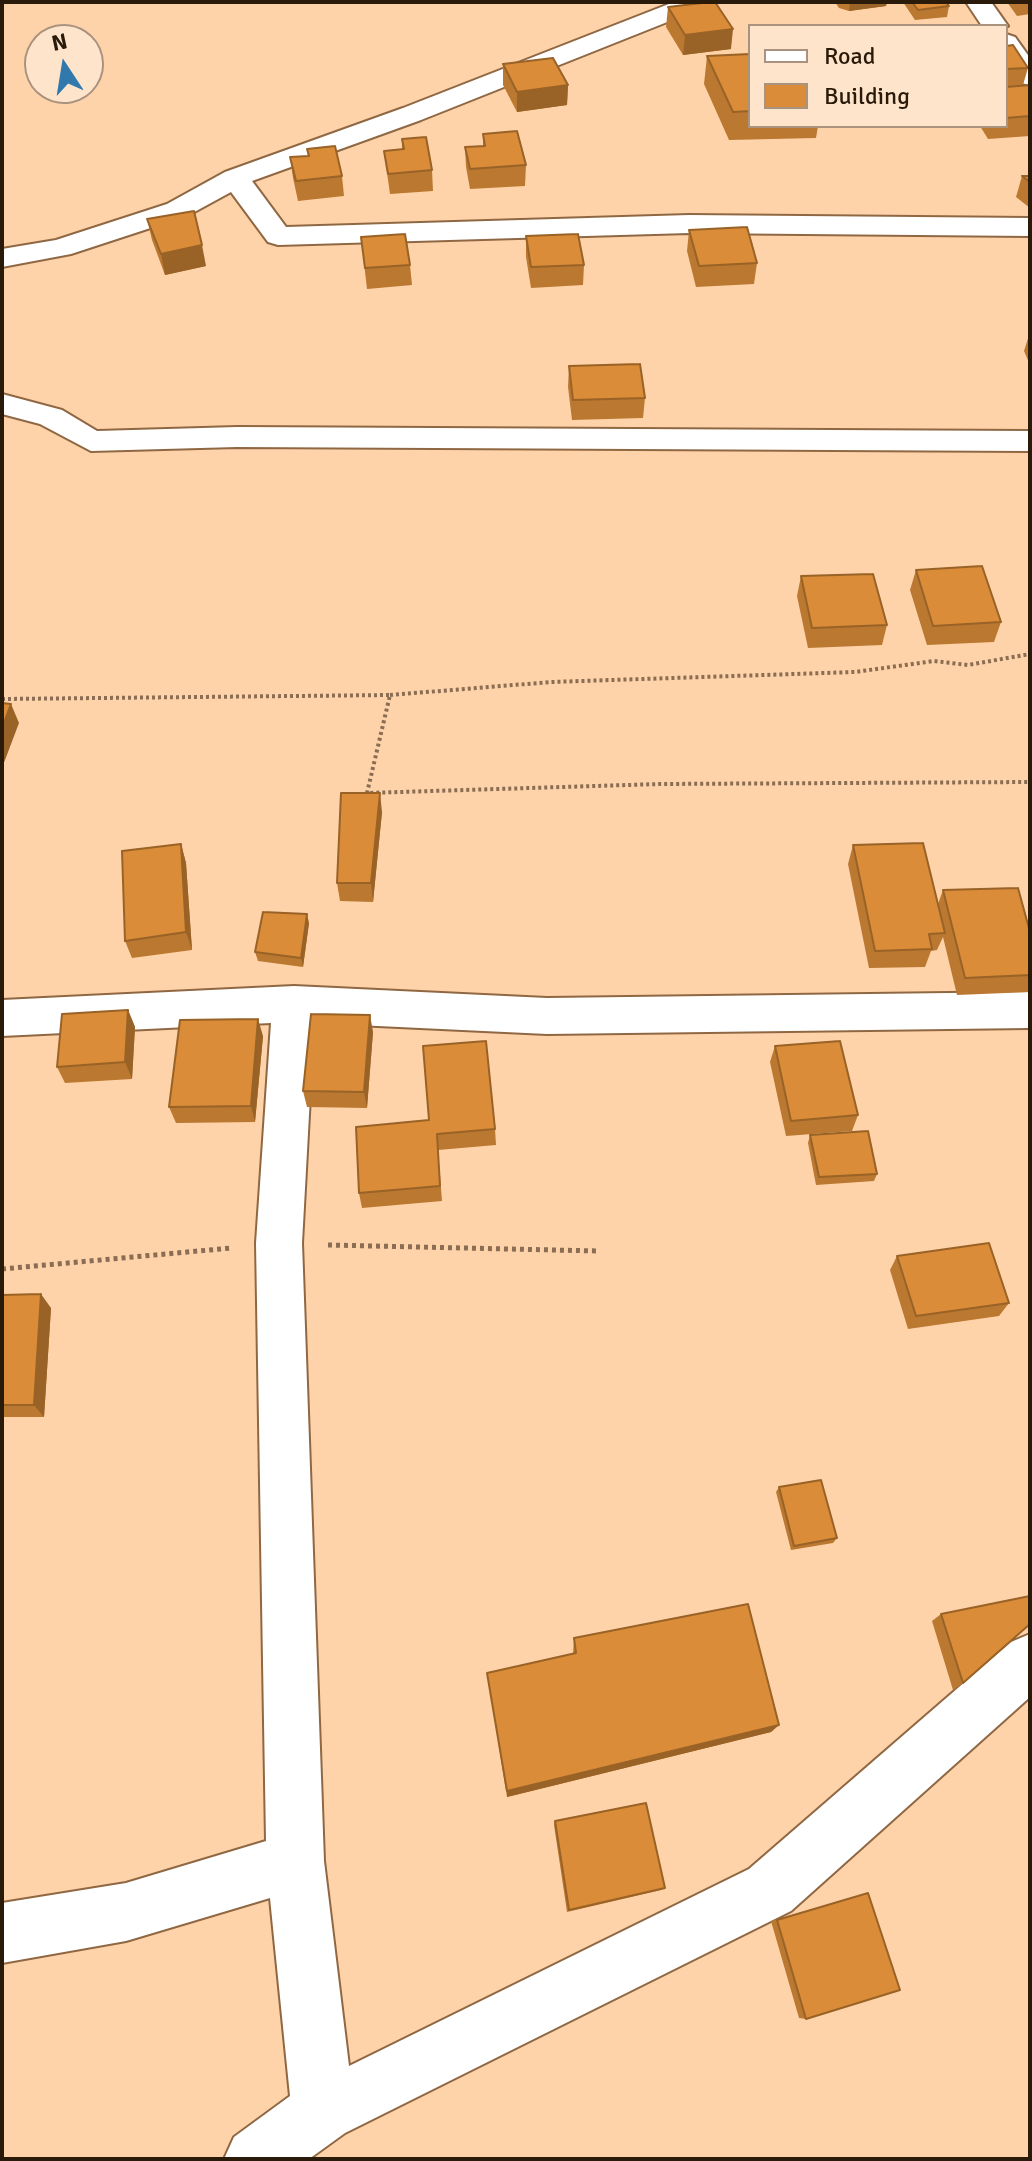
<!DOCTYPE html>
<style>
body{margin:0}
#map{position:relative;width:1032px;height:2161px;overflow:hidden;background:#ffd3aa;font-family:Signika,sans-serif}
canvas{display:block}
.frame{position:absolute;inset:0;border:4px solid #2a1a0a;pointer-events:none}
.legend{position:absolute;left:748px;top:24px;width:260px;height:104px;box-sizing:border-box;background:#ffe4cc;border:2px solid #aa937e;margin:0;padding:10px 14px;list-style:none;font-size:24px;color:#2a1a0a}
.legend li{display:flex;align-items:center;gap:16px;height:40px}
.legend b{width:40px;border:2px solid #aa937e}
.north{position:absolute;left:24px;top:24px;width:80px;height:80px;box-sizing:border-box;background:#ffe4cc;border:2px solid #aa937e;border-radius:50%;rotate:348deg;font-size:22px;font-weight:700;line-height:32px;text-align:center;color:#2a1a0a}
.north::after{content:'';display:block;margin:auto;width:28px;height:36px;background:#3178ac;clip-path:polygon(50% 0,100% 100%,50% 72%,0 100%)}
</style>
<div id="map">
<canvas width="1032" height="2161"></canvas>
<div class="frame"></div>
<ul class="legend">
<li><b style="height:10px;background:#fff"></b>Road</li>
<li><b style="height:22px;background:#da8c38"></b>Building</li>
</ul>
<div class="north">N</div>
</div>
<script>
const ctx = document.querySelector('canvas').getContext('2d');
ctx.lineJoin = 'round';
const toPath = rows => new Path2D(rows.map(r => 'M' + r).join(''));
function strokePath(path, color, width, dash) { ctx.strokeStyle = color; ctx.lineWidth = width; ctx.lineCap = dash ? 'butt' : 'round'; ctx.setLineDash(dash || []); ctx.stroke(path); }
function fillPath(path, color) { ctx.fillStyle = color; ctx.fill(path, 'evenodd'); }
const street = toPath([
 [674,2,708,2,705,7,421,120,252,181,286,227,689,215,1030,218,1030,236,689,233,278,245,268,242,231,192,187,216,71,254,2,267,2,249,56,240,167,204,225,172,403,108,674,2],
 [966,2,991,2,1008,26,982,26,966,2],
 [1006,34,1015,37,1030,58,1030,85,1021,83,1006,61,1006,34],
 [2,394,62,410,97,431,237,427,1030,431,1030,451,237,447,91,451,40,424,2,414,2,394],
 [294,986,547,998,1030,992,1030,1028,547,1034,314,1023,302,1243,324,1861,349,2066,749,1869,1011,1642,1030,1634,1030,1697,791,1911,345,2133,309,2159,224,2159,234,2137,290,2096,270,1898,126,1941,2,1963,2,1903,126,1883,266,1841,256,1243,271,1023,2,1036,2,1000,294,986]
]);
strokePath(street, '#8f6843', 4);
strokePath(toPath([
 [390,695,551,682,855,672,934,661,968,665,1030,654],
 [2,699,390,695,367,793,660,784,1030,782]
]), '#8a6d52', 4, [3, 3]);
strokePath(toPath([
 [328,1245,599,1251],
 [2,1269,231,1248]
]), '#8a6d52', 5, [4, 4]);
fillPath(street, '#fff');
fillPath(toPath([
 [835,2,887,2,886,6,849,11,839,8],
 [903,2,946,2,949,6,947,17,915,20],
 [1007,2,1030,2,1030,14,1017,16],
 [668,7,731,49,683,55,666,27],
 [1006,46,1028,68,1023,85,1030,85,1030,136,988,139,980,126,1006,126],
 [750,54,750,126,818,126,816,138,729,140,704,84,707,56],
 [503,64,568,85,567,105,517,112,503,85],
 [483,134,526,165,525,186,470,189,466,167,465,147,483,146],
 [402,139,432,170,433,191,390,194,384,151,402,149],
 [307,149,342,176,344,196,298,201,293,178,290,157,308,156],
 [1022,176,1030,176,1030,208,1016,197],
 [147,219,206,266,165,275,152,240],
 [689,230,757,263,754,284,696,287,687,251],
 [526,236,584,265,583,285,531,288,526,257],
 [361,237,410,265,412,285,367,289],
 [1030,332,1030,365,1024,351],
 [569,366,645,398,643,418,572,420,568,387],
 [916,570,1001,622,994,642,927,645,910,590],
 [801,576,887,625,882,645,808,648,797,596],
 [382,812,373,902,340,901,337,883],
 [181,844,186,863,192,950,132,958,125,941],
 [853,845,938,904,943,890,1030,932,1030,992,957,995,943,937,937,950,931,951,925,967,869,968,848,864],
 [309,923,303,967,258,961,255,952],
 [128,1010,135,1027,132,1079,65,1083,57,1067],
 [373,1032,367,1108,307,1107,303,1091],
 [263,1036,255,1122,176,1123,169,1107],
 [775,1046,858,1115,852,1131,786,1136,770,1062],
 [356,1127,495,1129,496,1145,438,1150,442,1201,362,1208,359,1193],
 [810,1135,877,1174,874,1181,816,1185,808,1143],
 [897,1256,1009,1303,999,1316,908,1329,890,1270],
 [2,1295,51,1308,44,1417,2,1417],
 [779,1487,837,1538,833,1543,791,1550,776,1492],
 [941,1614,963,1683,953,1690,932,1621],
 [574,1638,779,1725,771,1732,507,1797,487,1673,573,1654],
 [555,1821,665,1888,661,1890,567,1912,554,1825],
 [868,1893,806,2019,799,2018,771,1921]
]), '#bb7830');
fillPath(toPath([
 [850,2,887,2,886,6,849,11],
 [733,29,731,49,683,55,685,35],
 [568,85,567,105,517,112,517,92],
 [202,245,206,266,165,275,161,254],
 [11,704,19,723,2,768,2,728],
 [380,793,382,812,373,902,371,883],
 [181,844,186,863,192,950,186,932],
 [307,914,309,923,303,967,301,958],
 [128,1010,135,1027,132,1079,125,1062],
 [370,1015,373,1032,367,1108,364,1092],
 [258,1019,263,1036,255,1122,251,1106],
 [41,1294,51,1308,44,1417,34,1405],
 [779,1725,771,1732,507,1797,507,1791]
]), '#996227');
const building = toPath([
 [710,2,715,2,733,29,685,35,668,7,710,2],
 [912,2,946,2,949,6,918,10,912,2],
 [1013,45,1028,68,1006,69,1006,46,1013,45],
 [750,54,750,111,733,112,707,56,750,54],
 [553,58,568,85,517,92,503,64,553,58],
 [1030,85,1030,116,1006,118,1006,87,1030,85],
 [517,131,526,165,470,169,465,147,485,146,483,134,517,131],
 [426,137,432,170,388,174,384,151,404,149,402,139,426,137],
 [335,146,342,176,296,181,290,157,309,156,307,149,335,146],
 [1022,176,1030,176,1030,182,1022,176],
 [194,211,202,245,161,254,147,219,194,211],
 [747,227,757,263,699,266,689,230,747,227],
 [405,234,410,265,365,268,361,237,405,234],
 [578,234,584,265,531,267,526,236,578,234],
 [640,364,645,398,573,400,569,366,640,364],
 [982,566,1001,622,933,626,916,570,982,566],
 [873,574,887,625,812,628,801,576,873,574],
 [2,703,11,704,2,728,2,703],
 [341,793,380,793,371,883,337,883,341,793],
 [923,843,945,933,929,934,932,949,875,951,853,845,923,843],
 [181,844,186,932,125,941,122,851,181,844],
 [1018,888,1030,932,1030,975,965,978,943,890,1018,888],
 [263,912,307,914,301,958,255,952,263,912],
 [128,1010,125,1062,57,1067,62,1014,128,1010],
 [311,1014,370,1015,364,1092,303,1091,311,1014],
 [258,1019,251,1106,169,1107,180,1020,258,1019],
 [486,1041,495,1129,437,1134,440,1186,359,1193,356,1127,429,1120,423,1046,486,1041],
 [840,1041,858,1115,791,1121,775,1046,840,1041],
 [868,1131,877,1174,819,1177,810,1135,868,1131],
 [989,1243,1009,1303,916,1316,897,1256,989,1243],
 [41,1294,34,1405,2,1405,2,1295,41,1294],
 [821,1480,837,1538,794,1546,779,1487,821,1480],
 [1030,1596,1030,1624,963,1683,941,1614,1030,1596],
 [748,1604,779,1725,507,1791,487,1673,576,1653,574,1638,748,1604],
 [646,1803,665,1888,569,1910,555,1821,646,1803],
 [868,1893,900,1990,806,2019,777,1920,868,1893]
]);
fillPath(building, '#da8c38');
strokePath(building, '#996227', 2);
</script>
